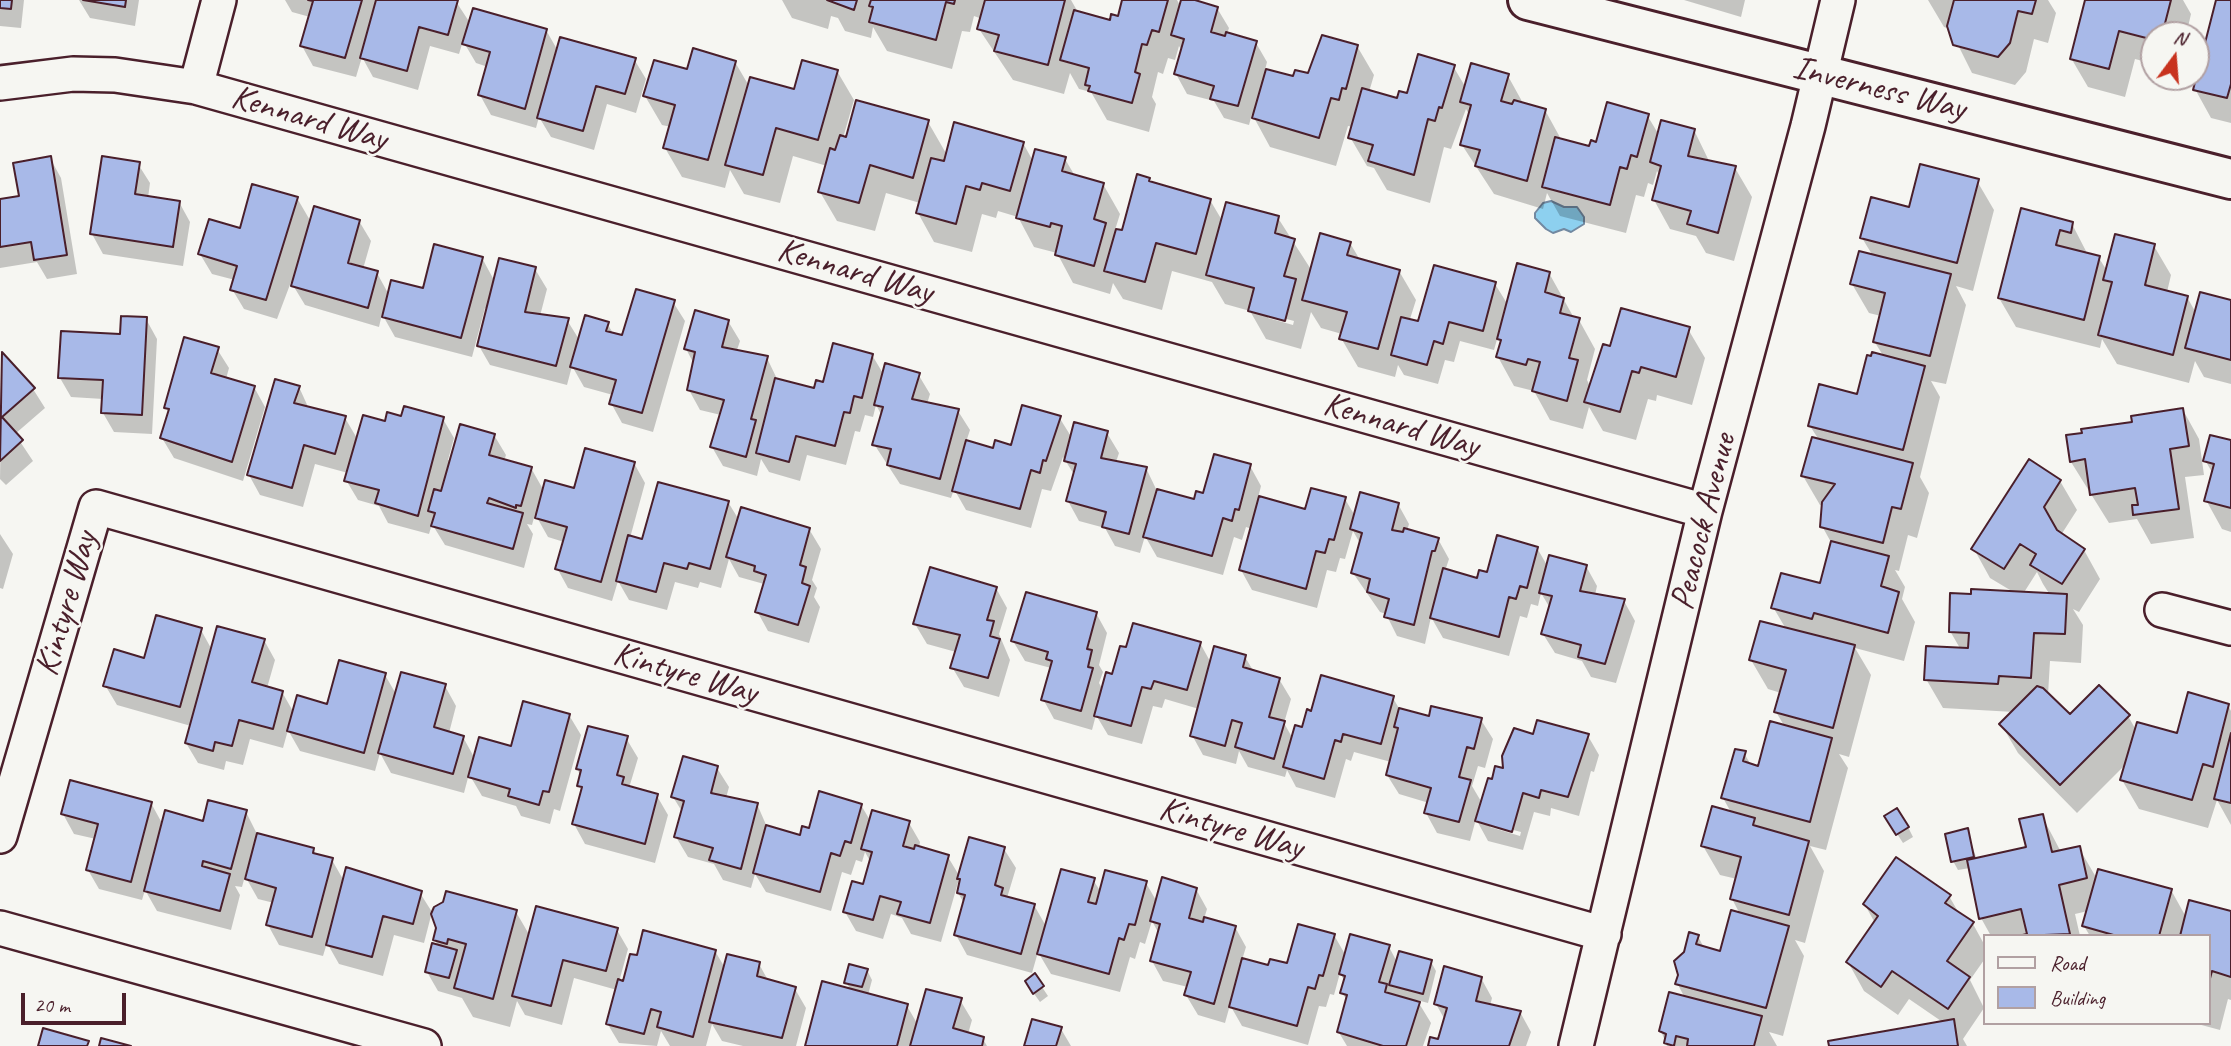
<!DOCTYPE html>
<style>
body{margin:0}
#map{position:relative;width:2231px;height:1046px;overflow:hidden;background:#f6f6f2;font-family:Caveat,sans-serif}
canvas{display:block}
.legend{position:absolute;left:1983px;top:934px;width:228px;height:91px;box-sizing:border-box;background:#f6f6f2;border:2px solid #b1a0a2;margin:0;padding:9px 12px;list-style:none;font-size:21px;color:#4a1f2b}
.legend li{display:flex;align-items:center;gap:14px;height:35px}
.legend b{width:35px;border:2px solid #b1a0a2}
.north{position:absolute;left:2140px;top:21px;width:70px;height:70px;box-sizing:border-box;background:#f6f6f2;border:2px solid #b1a0a2;border-radius:50%;rotate:16deg;font-size:19px;font-weight:700;line-height:28px;text-align:center;color:#4a1f2b}
.north::after{content:'';display:block;margin:auto;width:24px;height:32px;background:#c8321e;clip-path:polygon(50% 0,100% 100%,50% 72%,0 100%)}
.scale{position:absolute;left:21px;top:993px;width:105px;height:32px;box-sizing:border-box;border:4px solid #4a1f2b;border-top:0;padding-left:9px;font-size:21px;line-height:24px;white-space:nowrap;color:#4a1f2b;-webkit-text-stroke:5px #f6f6f2;paint-order:stroke}
</style>
<div id="map">
<canvas width="2231" height="1046"></canvas>
<ul class="legend">
<li><b style="height:9px;background:#f6f6f2"></b>Road</li>
<li><b style="height:19px;background:#a8b9e8"></b>Building</li>
</ul>
<div class="north">N</div>
<div class="scale">20 m</div>
</div>
<script>
const ctx = document.querySelector('canvas').getContext('2d');
ctx.lineJoin = 'round';
function fillPath(path, color) { ctx.fillStyle = color; ctx.fill(path, 'evenodd'); }
const toPath = rows => new Path2D(rows.map(r => 'M' + r).join(''));
function strokePath(path, color, width, dash) { ctx.strokeStyle = color; ctx.lineWidth = width; ctx.lineCap = dash ? 'butt' : 'round'; ctx.setLineDash(dash || []); ctx.stroke(path); }
function drawText(font, color, halo, rows, align = 'center') {
  ctx.font = font + ' Caveat,sans-serif'; ctx.lineWidth = 5; ctx.setLineDash([]); ctx.textBaseline = 'middle'; ctx.strokeStyle = halo; ctx.fillStyle = color; for (const [text, x, y, turn = 0] of rows) {
    ctx.save(); ctx.translate(x, y); ctx.rotate((+turn || 0) * Math.PI / 180); ctx.textAlign = isNaN(turn) ? turn : align; if (halo) ctx.strokeText(text, 0, 0); ctx.fillText(text, 0, 0); ctx.restore();
  }
}
const water = toPath([
 [1551,201,1564,207,1577,207,1584,217,1584,224,1571,232,1564,229,1553,233,1546,229,1535,218,1535,213,1543,203,1551,201]
]);
fillPath(water, '#8dd0ef');
strokePath(water, '#7289a1', 2);
fillPath(toPath([
 [0,0,24,0,21,28,0,26],
 [79,0,139,0,135,26,90,18],
 [285,0,455,0,470,23,546,30,558,51,634,59,646,79,636,113,607,104,594,150,551,137,539,117,536,128,491,115,480,95,488,67,476,63,463,41,459,54,430,46,418,90,373,77,362,57,356,77,313,66,302,46,310,17,292,12],
 [782,0,1071,0,1079,14,1111,22,1119,18,1124,0,1177,0,1181,7,1183,0,1189,0,1217,8,1229,28,1227,34,1256,43,1267,62,1265,70,1294,78,1309,76,1357,46,1374,75,1369,92,1398,101,1453,66,1466,88,1508,76,1524,105,1545,110,1562,141,1591,148,1647,115,1659,135,1694,130,1710,163,1735,168,1752,197,1734,261,1706,253,1696,236,1670,229,1654,200,1660,176,1657,171,1653,185,1648,183,1644,197,1636,195,1626,233,1560,216,1547,193,1543,209,1494,194,1462,145,1470,116,1466,109,1451,149,1444,147,1430,203,1387,190,1374,168,1367,166,1350,137,1353,127,1348,126,1336,166,1270,147,1252,114,1249,125,1224,118,1214,101,1187,94,1176,74,1182,51,1179,46,1175,60,1168,58,1163,74,1158,72,1152,97,1156,104,1149,132,1107,120,1091,92,1079,89,1070,73,1064,94,1013,80,979,29,982,19,974,16,970,32,962,31,952,69,887,51,873,27,871,38,845,31,838,18,831,16,828,29,792,18],
 [1684,0,1745,0,1741,17],
 [1928,0,2048,0,2056,13,2048,43,2034,39,2026,72,2015,85,1972,73,1950,29,1944,27],
 [2086,0,2183,0,2191,14,2187,31,2189,35,2154,35,2154,64,2135,59,2125,97,2088,87,2071,58],
 [2218,0,2231,2,2231,123,2211,118,2195,89],
 [735,62,749,86,795,91,837,71,854,100,843,138,928,122,947,155,1023,143,1033,161,1065,159,1075,176,1103,184,1120,214,1115,230,1123,233,1149,179,1152,184,1210,200,1223,222,1278,218,1312,271,1350,243,1360,260,1399,271,1416,300,1410,319,1419,324,1495,284,1508,305,1549,273,1574,318,1579,320,1595,349,1587,380,1590,386,1612,348,1688,329,1705,358,1692,405,1657,395,1656,401,1648,399,1636,440,1603,431,1589,407,1583,429,1550,420,1534,391,1514,386,1498,357,1502,343,1498,336,1494,350,1460,341,1454,362,1445,360,1438,384,1404,375,1398,365,1395,377,1358,367,1341,338,1342,334,1321,328,1311,312,1301,349,1266,339,1250,311,1225,304,1212,282,1172,271,1162,310,1123,299,1113,283,1110,294,1073,283,1057,253,1034,247,1018,217,998,211,996,218,982,214,972,252,934,242,918,213,920,203,886,193,875,231,837,221,820,192,827,166,793,156,780,203,744,194,730,170,725,188,682,177,665,148,671,127,662,125,645,96,689,71],
 [1268,314,1294,321,1293,325,1268,318],
 [50,158,61,178,77,274,47,279,37,262,0,268,0,201,21,198],
 [138,164,150,183,148,198,179,202,190,222,183,266,103,254,92,234],
 [1977,181,1994,210,1973,291,1956,286,1966,305,1946,384,1931,381,1940,397,1920,477,1929,493,1917,538,1908,535,1899,571,1895,570,1905,587,1902,599,1915,622,1904,661,1855,648,1871,675,1849,757,1839,754,1848,768,1826,850,1810,846,1824,871,1805,943,1795,940,1804,956,1783,1036,1769,1032,1777,1046,1667,1046,1661,1031,1685,998,1677,983,1677,958,1698,936,1704,948,1721,953,1740,914,1732,899,1737,879,1720,875,1703,846,1732,814,1723,798,1744,753,1751,765,1759,768,1785,727,1776,712,1781,693,1768,689,1751,660,1786,629,1773,607,1821,585,1832,544,1822,526,1824,506,1820,505,1803,476,1819,440,1810,426,1858,396,1884,357,1874,341,1881,316,1869,313,1852,284,1873,256,1862,238,1910,209],
 [297,198,311,222,359,221,371,241,363,269,377,273,389,295,424,291,482,258,495,282,535,269,547,289,540,316,567,320,580,341,607,323,614,335,624,338,673,302,685,321,653,432,622,423,611,403,613,395,584,387,572,366,567,385,490,365,479,346,488,309,485,308,472,357,395,337,382,314,379,327,305,305,291,282,277,319,244,309,232,289,235,280,212,274,200,254],
 [2022,210,2072,224,2088,255,2099,258,2107,271,2154,246,2171,275,2167,292,2187,297,2196,313,2231,302,2231,384,2204,377,2195,361,2189,383,2117,364,2102,339,2100,348,2016,327,1999,298],
 [146,319,157,339,152,434,114,432,103,413,103,399,71,397,60,378],
 [728,321,740,341,737,350,767,358,778,381,815,390,872,355,884,375,918,374,930,394,927,404,958,411,970,430,966,442,994,450,1012,447,1059,417,1072,438,1107,433,1119,453,1116,462,1146,468,1157,491,1195,501,1250,466,1261,486,1258,498,1306,511,1345,499,1355,516,1398,504,1409,524,1407,531,1438,539,1449,559,1445,571,1479,580,1537,548,1548,567,1586,566,1597,586,1595,595,1624,601,1635,621,1616,683,1591,677,1582,661,1555,653,1543,634,1550,608,1541,593,1538,606,1531,604,1527,618,1520,616,1509,656,1443,638,1431,617,1425,644,1397,636,1386,614,1380,612,1353,573,1361,545,1353,531,1345,559,1340,558,1336,572,1327,570,1317,608,1252,590,1241,570,1252,529,1246,527,1242,540,1234,537,1223,575,1157,557,1145,536,1140,553,1115,546,1105,528,1079,521,1068,501,1075,476,1063,457,1051,491,1042,489,1031,528,966,510,954,489,951,498,900,484,874,444,882,416,876,405,873,417,865,415,860,432,855,431,846,465,807,455,800,481,769,472,761,459,757,476,723,466,712,447,721,415,700,410,689,390,694,364,686,349],
 [217,349,229,368,226,379,254,387,265,407,243,481,174,458,162,438,169,414,166,407],
 [2,354,33,389,45,408,15,434,33,461,6,485,0,479],
 [299,387,309,409,345,418,358,440,386,423,402,419,443,419,454,438,448,460,452,461,494,435,506,455,504,461,531,468,544,491,575,490,634,463,645,483,630,538,643,541,728,502,739,520,809,529,821,549,812,580,817,588,814,597,820,607,809,643,768,631,757,611,764,584,739,577,729,559,721,588,700,582,698,588,675,582,667,610,629,600,618,581,612,601,568,588,557,568,564,542,548,537,535,514,532,525,527,524,533,534,524,568,445,545,432,524,429,534,388,523,379,506,358,500,346,480,348,473,315,464,303,507,260,495,249,475],
 [2183,410,2199,439,2204,475,2185,477,2194,538,2151,544,2137,519,2109,523,2071,462,2134,424],
 [2231,442,2231,532,2222,529,2206,500,2213,474,2205,460],
 [2060,481,2077,510,2061,535,2084,550,2100,579,2079,612,2073,609,2083,625,2081,663,2050,661,2048,695,2070,716,2128,716,2136,730,2178,736,2228,705,2231,711,2231,825,2217,800,2208,828,2139,809,2122,780,2127,763,2077,813,2018,753,2001,724,2014,712,1943,708,1926,679,1961,650,1950,631,2015,593,1990,578,1974,549],
 [2037,572,2043,584,2050,595,2023,594],
 [0,534,13,554,3,589,0,588],
 [996,588,1007,608,999,634,1010,660,999,697,964,687,952,667,956,652,927,644,915,624],
 [1096,613,1107,633,1099,665,1103,672,1099,683,1103,690,1114,676,1200,643,1211,663,1245,657,1254,672,1279,679,1291,699,1284,723,1293,739,1303,729,1393,698,1400,710,1430,718,1481,720,1493,739,1485,768,1478,766,1472,786,1482,803,1493,781,1535,736,1588,736,1599,755,1594,772,1591,771,1579,816,1551,808,1550,816,1534,812,1523,850,1488,841,1476,819,1470,841,1437,833,1426,813,1429,803,1399,794,1387,775,1391,762,1354,752,1351,761,1346,759,1335,798,1296,787,1287,770,1285,777,1248,767,1239,751,1236,764,1203,755,1192,735,1199,709,1165,699,1162,708,1153,706,1142,744,1108,735,1096,715,1092,730,1054,719,1043,699,1051,668,1025,661,1013,641],
 [1490,824,1521,832,1520,836,1490,827],
 [201,630,212,650,264,640,275,660,267,688,282,692,294,713,328,706,385,675,396,694,445,686,456,706,449,733,463,737,475,759,512,748,569,715,581,735,560,811,554,809,550,824,521,816,516,806,482,796,469,774,464,793,391,773,380,753,375,771,300,751,288,730,283,748,250,739,243,765,226,761,224,770,198,763,186,743,191,726,117,705,105,685],
 [626,738,638,758,629,788,657,796,668,815,655,863,585,844,574,824,583,792,578,769],
 [717,768,729,787,726,798,757,804,767,827,801,837,861,805,871,822,909,823,920,842,919,848,948,857,960,877,1004,849,1016,868,1007,898,1034,905,1047,928,1093,880,1101,892,1146,883,1157,902,1196,889,1207,909,1204,919,1235,927,1246,947,1242,960,1270,967,1288,966,1334,935,1346,956,1389,947,1397,962,1431,962,1436,971,1428,1003,1417,1000,1431,1023,1423,1046,1347,1046,1338,1031,1347,1000,1342,993,1345,982,1340,973,1334,995,1330,994,1326,1007,1319,1006,1308,1045,1242,1026,1230,1005,1225,1023,1198,1015,1186,995,1188,987,1163,981,1152,961,1159,934,1152,921,1145,944,1140,942,1135,959,1130,957,1120,992,1051,974,1038,952,1032,973,967,955,956,935,964,903,958,893,962,880,959,879,941,942,911,934,902,918,891,914,883,939,856,931,845,912,864,886,871,863,865,852,862,862,856,860,851,875,842,872,831,911,766,892,755,874,751,888,723,880,714,864,688,857,676,837,683,813,673,797],
 [151,803,163,825,204,823,246,812,257,834,313,849,316,856,332,860,344,881,347,869,420,893,432,912,424,943,394,935,383,976,339,964,327,943,323,956,279,945,268,925,274,903,258,899,245,876,242,887,235,886,240,895,231,930,157,911,145,890,142,900,99,889,88,870,96,839,74,834,63,814],
 [2042,816,2061,852,2079,848,2097,879,2171,890,2186,917,2231,912,2231,1000,2228,999,2220,1030,2194,1023,2208,1023,2208,936,2090,936,2084,926,2088,911,2075,914,2080,936,1991,936,1981,918,1970,868,1958,870,1953,861,1967,830,1977,860,2028,849],
 [1892,826,1908,827,1913,837,1903,843],
 [1949,896,1960,915,1973,924,1984,944,1984,960,1970,980,1984,1008,1963,1039,1967,1046,1830,1046,1944,1023,1909,999,1898,1015,1864,991,1848,962,1875,923,1865,905],
 [516,912,530,936,617,930,628,949,619,982,624,983,715,951,725,968,759,964,769,982,795,989,806,1008,796,1046,743,1046,722,1041,712,1024,706,1046,670,1046,661,1031,657,1046,619,1043,607,1023,617,990,574,978,562,1025,525,1015,517,1001,510,1027,473,1017,462,998,438,991,427,972,438,946,435,940],
 [867,970,872,980,868,995,907,1006,918,1025,960,1000,972,1020,968,1034,983,1039,987,1046,807,1046,851,991,846,982],
 [1481,978,1492,998,1490,1006,1520,1012,1531,1032,1526,1046,1429,1046,1439,1042,1445,1020,1436,1004],
 [1042,987,1048,996,1040,1002,1032,991],
 [1061,1029,1071,1046,1026,1046]
]), '#0003');
const building = toPath([
 [0,0,12,0,11,9,0,8,0,0],
 [83,0,126,0,125,7,83,0],
 [308,0,362,0,345,58,300,46,313,1,308,0],
 [376,0,458,0,448,35,419,27,407,71,360,58,376,0],
 [827,0,857,0,854,10,827,0],
 [871,0,955,0,954,4,946,2,936,40,869,22,873,7,869,6,871,0],
 [985,0,1065,0,1048,65,994,51,999,35,977,29,985,0],
 [1122,0,1168,0,1159,32,1152,30,1147,45,1142,44,1135,72,1140,74,1132,103,1088,91,1090,86,1085,85,1089,68,1060,60,1074,10,1110,20,1111,14,1118,16,1122,0],
 [1181,0,1195,0,1218,7,1211,32,1225,36,1226,32,1257,41,1238,106,1210,99,1214,86,1174,74,1184,39,1171,35,1181,0],
 [1954,0,2036,0,2032,14,2018,11,2010,43,1998,57,1953,45,1947,26,1954,0],
 [2085,0,2171,0,2162,35,2154,35,2154,40,2119,31,2109,69,2070,59,2085,0],
 [2216,0,2231,0,2231,84,2227,98,2193,90,2216,0],
 [473,8,547,29,525,109,478,95,490,52,462,44,473,8],
 [2172,23,2186,27,2184,35,2169,35,2172,23],
 [1322,35,1358,45,1346,89,1342,88,1339,100,1331,98,1319,138,1252,118,1266,69,1293,76,1295,70,1308,73,1322,35],
 [560,37,636,58,625,94,596,86,583,131,537,118,560,37],
 [693,48,736,61,708,160,663,148,675,105,643,96,654,60,687,69,693,48],
 [1418,54,1455,65,1442,108,1439,107,1435,121,1428,119,1414,175,1368,161,1373,145,1348,138,1362,88,1397,98,1399,91,1407,93,1418,54],
 [802,60,838,70,818,140,776,128,763,175,725,165,750,77,794,89,802,60],
 [1471,63,1509,74,1501,101,1512,104,1514,100,1546,109,1527,181,1475,166,1480,150,1460,145,1471,105,1460,102,1471,63],
 [856,100,929,120,913,178,870,165,859,203,818,192,830,148,835,150,840,135,846,137,856,100],
 [1607,102,1649,114,1637,157,1631,155,1627,169,1620,167,1610,205,1542,187,1555,137,1589,146,1591,140,1596,142,1607,102],
 [1661,120,1695,129,1688,156,1736,166,1718,233,1687,224,1691,211,1652,200,1661,166,1650,162,1661,120],
 [954,122,1024,142,1010,191,982,183,980,190,966,186,956,224,916,213,931,158,944,161,954,122],
 [1035,149,1066,157,1062,171,1104,183,1094,219,1106,223,1094,266,1055,255,1062,226,1051,223,1050,227,1016,218,1035,149],
 [51,156,67,255,34,260,31,242,0,247,0,199,19,196,13,163,51,156],
 [102,156,140,162,135,194,180,201,173,247,90,234,102,156],
 [1920,164,1979,179,1957,263,1860,238,1871,197,1909,207,1920,164],
 [1137,174,1150,178,1149,181,1211,199,1196,254,1156,243,1145,282,1104,271,1116,229,1122,230,1137,174],
 [252,184,298,197,266,300,230,290,237,266,198,254,209,219,240,228,252,184],
 [1226,202,1279,216,1275,233,1295,239,1284,276,1296,279,1285,321,1248,311,1254,288,1206,275,1226,202],
 [314,206,360,220,348,263,378,271,368,308,291,286,314,206],
 [2021,208,2073,222,2071,233,2060,230,2056,245,2100,256,2084,320,1998,298,2021,208],
 [1320,233,1351,242,1347,255,1400,270,1378,349,1339,339,1347,312,1302,300,1320,233],
 [2115,234,2155,244,2145,285,2188,296,2173,355,2098,335,2112,282,2103,280,2115,234],
 [434,244,483,257,461,338,382,317,391,280,423,288,434,244],
 [1859,251,1951,274,1930,356,1873,342,1885,293,1850,284,1859,251],
 [499,258,536,267,525,312,569,318,556,366,477,346,499,258],
 [1517,263,1550,272,1545,292,1564,298,1560,313,1580,318,1569,358,1578,360,1567,401,1532,391,1540,362,1528,359,1526,365,1496,357,1501,340,1497,339,1517,263],
 [1434,265,1496,282,1483,331,1449,322,1443,344,1434,341,1427,365,1391,355,1401,317,1418,321,1434,265],
 [636,289,675,300,642,413,609,404,616,380,570,367,585,315,609,322,606,331,622,335,636,289],
 [2200,292,2231,300,2231,360,2185,348,2200,292],
 [1621,308,1690,327,1676,377,1641,367,1639,373,1632,371,1620,412,1584,402,1603,344,1610,346,1621,308],
 [695,310,729,320,722,347,768,356,751,419,756,420,746,457,710,447,724,400,687,390,695,352,684,349,695,310],
 [121,316,147,317,142,415,101,413,103,380,58,378,61,331,120,334,121,316],
 [184,337,219,347,211,373,255,386,232,462,160,438,169,409,164,408,184,337],
 [833,343,873,354,862,398,854,396,850,413,844,412,835,446,796,436,789,462,756,453,775,378,814,388,816,380,823,382,833,343],
 [2,352,35,388,2,417,23,440,0,461,2,352],
 [1872,352,1925,366,1903,450,1808,426,1819,384,1857,394,1867,355,1871,356,1872,352],
 [885,363,920,373,912,399,959,409,940,479,887,465,891,449,872,445,883,407,874,405,885,363],
 [275,379,300,386,294,403,346,416,335,454,304,445,292,488,247,475,275,379],
 [1022,405,1061,416,1046,461,1043,460,1040,473,1031,470,1020,509,952,491,966,440,993,448,995,440,1011,445,1022,405],
 [404,406,444,417,418,516,375,503,379,490,344,481,363,415,385,421,387,412,401,416,404,406],
 [2183,408,2189,446,2170,449,2179,509,2133,515,2132,505,2138,505,2135,488,2090,495,2085,459,2070,462,2066,435,2082,433,2081,429,2132,422,2131,416,2183,408],
 [1074,422,1108,431,1101,458,1147,467,1129,534,1102,527,1106,512,1066,501,1076,464,1064,461,1074,422],
 [460,424,495,434,489,455,532,467,521,506,516,505,516,508,489,498,487,503,523,513,513,549,431,526,435,513,428,511,434,489,441,491,460,424],
 [2210,435,2231,440,2231,508,2204,501,2214,464,2203,461,2210,435],
 [1812,437,1913,463,1901,509,1892,507,1883,543,1820,527,1822,502,1835,484,1801,476,1812,437],
 [585,448,635,462,601,582,555,569,567,527,535,518,545,480,574,488,585,448],
 [1214,454,1251,464,1239,510,1235,509,1232,521,1223,518,1212,556,1143,537,1157,489,1194,499,1196,491,1203,493,1214,454],
 [2029,459,2061,480,2044,507,2057,530,2085,549,2062,584,2030,565,2036,554,2020,544,2004,569,1971,549,2029,459],
 [658,482,729,501,710,569,689,563,687,569,664,563,656,592,616,581,628,535,642,539,658,482],
 [1311,488,1346,497,1334,540,1329,539,1325,553,1316,551,1306,589,1239,570,1259,496,1305,509,1311,488],
 [1360,492,1399,503,1392,530,1403,532,1404,528,1439,538,1435,551,1432,551,1414,625,1384,617,1389,599,1367,592,1370,579,1351,573,1362,533,1350,529,1360,492],
 [741,507,810,528,800,565,806,567,802,583,810,586,798,625,755,612,766,575,754,571,755,566,726,557,741,507],
 [1497,535,1538,547,1527,588,1520,586,1516,599,1509,597,1499,637,1430,618,1443,568,1477,578,1479,570,1487,572,1497,535],
 [1831,541,1889,556,1881,586,1899,592,1888,633,1814,613,1812,619,1771,608,1781,573,1820,583,1831,541],
 [1549,555,1587,565,1580,591,1625,599,1605,664,1578,657,1581,645,1541,634,1552,596,1539,593,1549,555],
 [930,567,997,587,987,620,994,621,990,636,1000,639,988,678,950,668,960,635,913,624,930,567],
 [1971,589,2067,594,2065,634,2034,633,2031,678,1999,676,1998,684,1924,680,1926,646,1968,648,1969,633,1949,632,1950,593,1971,594,1971,589],
 [1026,592,1097,612,1087,649,1092,650,1088,667,1093,668,1081,711,1041,700,1052,661,1046,659,1048,652,1011,641,1026,592],
 [156,615,202,628,180,707,103,686,114,649,144,658,156,615],
 [1760,621,1855,645,1833,728,1774,712,1786,670,1749,660,1760,621],
 [1133,623,1201,642,1187,690,1154,681,1151,689,1142,687,1131,726,1094,716,1106,672,1112,674,1120,646,1126,647,1133,623],
 [217,626,265,639,252,682,283,691,273,729,239,720,232,746,215,742,213,751,185,743,217,626],
 [1214,646,1246,655,1243,667,1280,678,1269,717,1285,721,1274,759,1235,747,1242,723,1232,720,1225,746,1190,736,1214,646],
 [339,660,386,673,364,753,287,731,297,695,327,704,339,660],
 [401,672,446,684,434,727,464,736,453,774,378,753,401,672],
 [1321,675,1394,696,1381,744,1343,734,1341,742,1335,740,1324,779,1283,767,1295,725,1302,727,1307,709,1311,711,1321,675],
 [2099,685,2130,715,2060,785,1999,724,2037,686,2043,688,2070,714,2099,685],
 [2188,692,2229,704,2213,767,2203,764,2192,800,2120,780,2137,722,2177,733,2188,692],
 [523,701,570,714,549,792,543,791,539,805,508,796,510,789,468,777,479,737,511,746,523,701],
 [1431,706,1482,718,1474,749,1467,747,1459,777,1471,780,1459,822,1424,813,1431,788,1386,775,1398,728,1394,727,1399,708,1429,716,1431,706],
 [1537,720,1589,734,1568,797,1541,790,1539,798,1523,793,1512,832,1475,821,1488,778,1492,779,1495,766,1503,768,1502,756,1514,728,1533,734,1537,720],
 [1770,721,1832,738,1810,822,1721,798,1735,749,1746,751,1743,761,1758,766,1770,721],
 [588,726,628,736,617,775,624,777,622,784,658,794,645,844,572,824,582,787,577,786,581,770,576,769,588,726],
 [2231,733,2231,803,2214,799,2231,733],
 [683,756,718,766,711,793,758,803,741,869,709,860,713,848,674,837,684,801,671,797,683,756],
 [70,780,152,802,131,882,86,870,98,824,61,814,70,780],
 [819,791,862,804,851,843,845,841,840,856,831,853,820,892,753,873,766,825,800,835,802,826,809,828,819,791],
 [208,800,247,810,231,869,203,861,202,866,230,874,220,911,144,891,165,810,203,821,208,800],
 [1712,806,1755,818,1753,825,1809,841,1789,915,1730,899,1741,857,1701,846,1712,806],
 [1897,808,1909,827,1896,835,1884,816,1897,808],
 [872,810,910,821,903,846,914,849,915,845,949,855,930,923,897,914,901,902,880,896,873,920,843,912,852,881,863,884,872,852,861,849,872,810],
 [2043,814,2052,852,2080,846,2087,878,2059,885,2070,934,2018,936,2027,934,2021,909,1979,919,1967,860,2026,847,2019,819,2043,814],
 [1968,828,1974,857,1951,862,1945,834,1968,828],
 [257,833,314,848,313,853,333,858,312,937,266,925,276,888,245,879,257,833],
 [969,837,1005,847,995,885,1003,888,1001,895,1035,904,1021,954,954,935,965,895,957,893,960,879,957,879,969,837],
 [1896,857,1951,895,1945,903,1974,922,1947,961,1970,977,1948,1009,1892,971,1881,987,1846,962,1878,916,1863,904,1896,857],
 [346,867,422,891,413,924,383,916,372,957,326,945,346,867],
 [1061,869,1095,878,1088,902,1096,904,1105,870,1147,881,1135,925,1129,924,1124,940,1119,938,1109,974,1037,954,1061,869],
 [2098,869,2172,889,2159,936,2117,936,2082,926,2098,869],
 [1162,877,1197,888,1189,918,1203,922,1204,917,1236,926,1214,1004,1184,995,1191,972,1150,961,1160,924,1150,921,1162,877],
 [446,891,517,910,493,999,454,988,466,944,448,939,447,944,433,940,436,928,431,914,434,907,443,902,446,891],
 [2189,900,2231,911,2231,977,2212,971,2208,986,2208,936,2180,936,2189,900],
 [536,906,618,928,606,971,563,960,551,1006,512,996,536,906],
 [1731,910,1789,926,1766,1008,1675,984,1678,975,1674,961,1684,952,1689,932,1699,935,1696,944,1720,951,1731,910],
 [1298,924,1335,934,1323,976,1319,975,1315,989,1308,987,1297,1026,1229,1007,1242,958,1268,965,1270,959,1287,963,1298,924],
 [643,930,716,950,693,1037,657,1027,661,1012,651,1009,644,1034,606,1024,618,979,623,981,630,954,637,955,643,930],
 [1350,934,1390,945,1379,982,1387,984,1385,992,1420,1002,1406,1046,1383,1046,1337,1032,1347,995,1340,993,1345,976,1339,974,1350,934],
 [432,943,457,950,449,978,425,972,432,943],
 [1399,951,1432,960,1423,994,1389,985,1399,951],
 [727,954,760,962,757,976,796,987,782,1038,709,1022,727,954],
 [849,964,868,969,862,987,844,983,849,964],
 [1444,966,1482,977,1476,1001,1521,1011,1509,1046,1428,1046,1430,1037,1438,1039,1447,1008,1434,1004,1444,966],
 [1035,973,1044,986,1033,994,1025,981,1035,973],
 [822,981,908,1004,897,1046,805,1046,822,981],
 [926,989,962,998,953,1028,984,1037,982,1046,910,1046,926,989],
 [1669,992,1762,1016,1754,1046,1687,1046,1688,1039,1676,1036,1674,1046,1664,1043,1666,1034,1659,1031,1669,992],
 [1032,1019,1062,1027,1056,1046,1024,1046,1032,1019],
 [1954,1019,1958,1046,1829,1046,1828,1041,1954,1019],
 [43,1028,89,1041,87,1046,38,1046,43,1028],
 [101,1038,131,1046,99,1046,101,1038]
]);
fillPath(building, '#a8b9e8');
strokePath(building, '#4a1f2b', 2);
const street = toPath([
 [0,83,73,74,115,75,196,87,1705,511],
 [196,87,219,0],
 [2162,610,2231,628],
 [0,836,96,507,1604,934],
 [0,928,424,1046],
 [1576,1046,1705,511,1808,126,1838,0]
]);
const secondary = toPath([
 [1528,0,2231,179]
]);
strokePath(street, '#4a1f2b', 38);
strokePath(secondary, '#4a1f2b', 44);
strokePath(street, '#f6f6f2', 33);
strokePath(secondary, '#f6f6f2', 38);
drawText('35px', '#4a1f2b', '#f6f6f2', [
 ["Inverness Way",1879,89,14],
 ["Kennard Way",309,119,16],
 ["Kennard Way",855,272,16],
 ["Kennard Way",1401,426,16],
 ["Peacock Avenue",1704,522,-76],
 ["Kintyre Way",67,604,-74],
 ["Kintyre Way",685,674,16],
 ["Kintyre Way",1231,829,16]
]);
</script>
